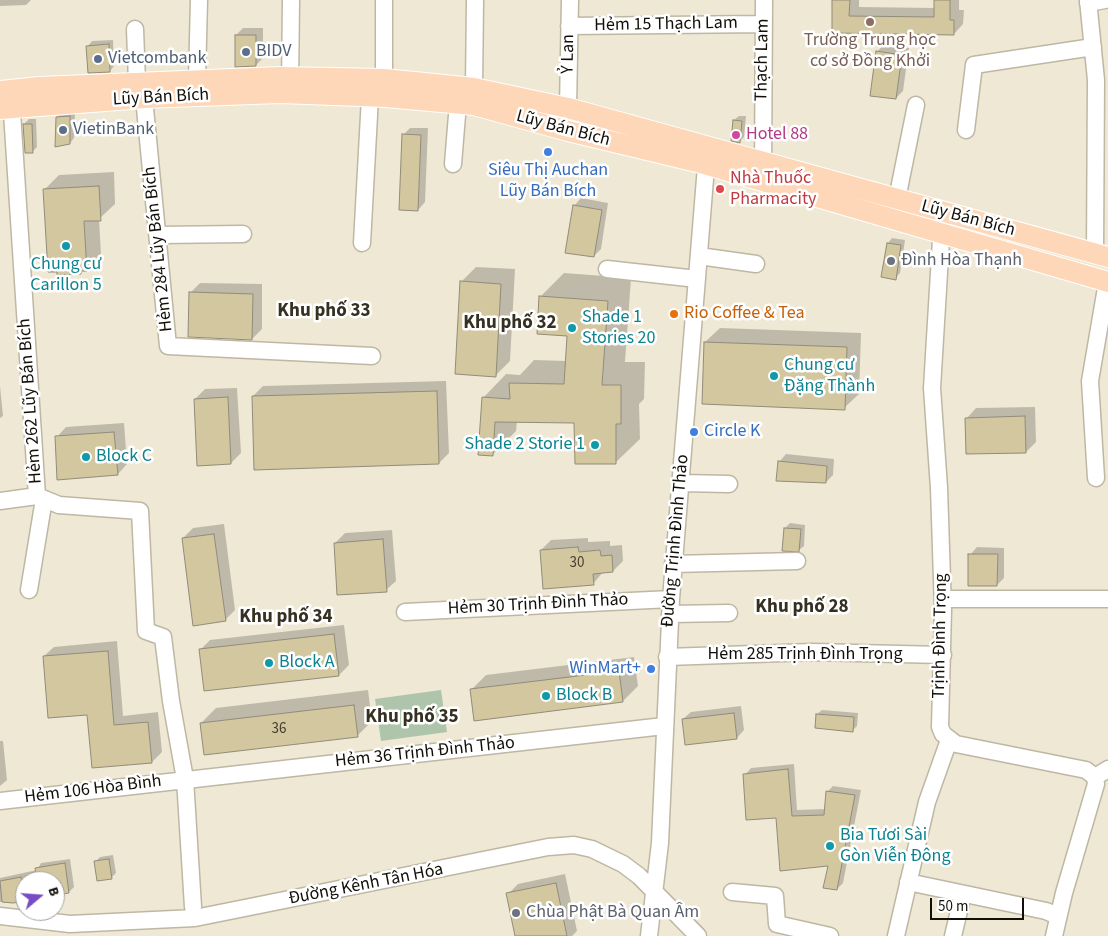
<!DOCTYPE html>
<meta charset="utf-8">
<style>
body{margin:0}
#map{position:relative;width:1108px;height:936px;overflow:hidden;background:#efe8d4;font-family:"Source Sans 3",sans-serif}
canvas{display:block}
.north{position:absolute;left:15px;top:871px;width:50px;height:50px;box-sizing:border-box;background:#fff;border:1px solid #a09f9c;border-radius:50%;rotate:72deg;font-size:14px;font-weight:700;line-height:20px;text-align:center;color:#110f08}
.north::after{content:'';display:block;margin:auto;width:18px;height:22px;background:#784cc4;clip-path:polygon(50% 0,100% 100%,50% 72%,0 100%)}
.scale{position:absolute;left:930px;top:898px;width:94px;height:22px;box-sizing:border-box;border:2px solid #110f08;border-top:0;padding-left:6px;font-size:15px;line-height:18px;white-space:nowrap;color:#110f08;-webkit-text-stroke:4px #fff;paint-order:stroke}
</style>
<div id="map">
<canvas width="1108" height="936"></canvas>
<div class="north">B</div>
<div class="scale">50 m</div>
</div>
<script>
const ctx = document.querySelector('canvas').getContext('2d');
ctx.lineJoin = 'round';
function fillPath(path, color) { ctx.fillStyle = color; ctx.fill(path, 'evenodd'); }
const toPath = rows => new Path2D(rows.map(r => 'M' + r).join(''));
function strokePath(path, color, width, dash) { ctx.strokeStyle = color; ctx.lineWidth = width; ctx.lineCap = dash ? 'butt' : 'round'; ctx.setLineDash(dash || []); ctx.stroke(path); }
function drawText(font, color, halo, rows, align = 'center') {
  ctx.font = font + ' "Source Sans 3",sans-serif'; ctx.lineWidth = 5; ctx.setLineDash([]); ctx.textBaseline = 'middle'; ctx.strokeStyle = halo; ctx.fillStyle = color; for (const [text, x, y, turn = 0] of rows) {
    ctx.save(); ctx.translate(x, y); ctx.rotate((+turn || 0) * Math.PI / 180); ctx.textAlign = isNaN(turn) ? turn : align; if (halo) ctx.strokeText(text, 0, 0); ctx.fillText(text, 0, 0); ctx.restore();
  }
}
fillPath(toPath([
 [441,690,447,732,381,741,375,699]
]), '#aec5ac');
fillPath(toPath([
 [0,0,31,0,26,5,0,6],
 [833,0,859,0,859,7,935,8,935,0,959,0,959,10,964,10,963,24,954,34,833,32],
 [243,28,263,28,263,58,256,65,236,35],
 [113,40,114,66,110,71,88,46,92,41],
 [884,44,909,48,903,91,896,98,877,52],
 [62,112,75,112,74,138,70,143,57,117],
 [739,116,746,116,744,137,739,142,734,120],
 [29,119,36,119,37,147,32,152,24,124],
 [410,128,428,128,425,202,418,210,403,135],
 [114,172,115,204,99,219,101,255,87,270,81,272,44,190,59,175],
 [581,198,608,203,601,249,594,256,574,206],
 [892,238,905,240,900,273,895,278,888,243],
 [476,267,515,269,510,361,495,376,461,282],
 [564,273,631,278,625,362,645,362,644,399,639,404,640,439,616,462,575,422,517,421,516,431,492,455,483,398,506,374,520,375,534,360,567,361,569,335,540,297],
 [200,283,262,284,262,329,252,339,190,293],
 [720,328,861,333,859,394,844,408,705,342],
 [446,381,449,453,439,463,253,396,263,386],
 [0,386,3,416,0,418],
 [237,388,241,453,231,463,195,399,205,389],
 [1035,407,1036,442,1026,452,967,418,976,408],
 [124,423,127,464,118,474,57,437,66,427],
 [786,454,834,459,833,475,826,482,779,462],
 [790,523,805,525,804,546,799,550,785,528],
 [224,524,235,610,225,620,183,538,193,528],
 [392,530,396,581,386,590,335,543,345,533],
 [588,538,588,542,610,541,610,546,622,545,623,561,613,571,603,572,593,584,541,550,551,540],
 [977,547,1004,548,1004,578,997,585,970,555],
 [344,625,349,665,339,675,200,650,210,640],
 [117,641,123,716,158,712,162,752,152,762,88,714,44,656,54,647],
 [634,657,638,686,623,701,471,690,486,675],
 [368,690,372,721,357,736,201,723,216,708],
 [741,706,744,730,737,738,683,719,691,712],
 [822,710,858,713,857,726,853,730,817,714],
 [0,741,3,741,7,780,0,786],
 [794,764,797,810,826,809,827,792,833,786,861,790,843,883,837,889,829,865,777,817,745,775,751,768],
 [113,855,116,873,111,878,96,861,100,857],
 [70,859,74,887,69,892,58,893,55,900,55,881,25,881,25,900,0,902,0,878,37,870,41,863],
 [565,874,577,931,572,936,517,936,508,894,518,884]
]), '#0003');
const building = toPath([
 [832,0,850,0,849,16,934,17,934,0,950,0,950,20,954,20,954,35,832,33,832,0],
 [235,35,256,35,256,66,235,67,235,35],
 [109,44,110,72,88,73,86,46,109,44],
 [876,51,902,55,896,99,870,96,876,51],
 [70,116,70,144,55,147,56,117,70,116],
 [733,120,742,121,740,143,731,141,733,120],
 [23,124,32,124,33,153,25,153,23,124],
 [402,134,421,135,418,211,399,210,402,134],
 [99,186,101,221,84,221,87,271,81,271,81,274,57,275,57,272,48,272,43,189,99,186],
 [573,205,602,210,594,257,565,253,573,205],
 [887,243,901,245,896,280,881,277,887,243],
 [460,281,501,284,496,377,455,374,460,281],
 [189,292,253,294,252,340,188,337,189,292],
 [539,296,608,301,602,385,621,385,621,424,616,424,616,464,575,464,574,423,495,422,493,456,478,455,482,397,510,399,509,383,564,384,567,336,537,334,539,296],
 [704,342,847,347,845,410,702,404,704,342],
 [437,391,439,464,254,470,252,396,437,391],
 [228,397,231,464,197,466,194,399,228,397],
 [1025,416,1026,453,966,454,965,418,1025,416],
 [114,432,118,475,57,480,55,436,114,432],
 [778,461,827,466,826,483,776,481,778,461],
 [784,528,801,529,799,552,782,551,784,528],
 [214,534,226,621,193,626,182,538,214,534],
 [383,539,387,592,337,595,334,543,383,539],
 [578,547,579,552,600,550,601,556,612,555,613,572,593,574,594,585,543,589,540,550,578,547],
 [968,554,998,554,997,586,968,586,968,554],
 [334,634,339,676,204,691,199,649,334,634],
 [108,651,114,725,148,722,152,763,92,768,87,715,48,718,43,656,108,651],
 [619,671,623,702,474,721,470,689,619,671],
 [354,705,358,737,204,755,200,723,354,705],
 [734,713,737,739,685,745,682,719,734,713],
 [816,714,854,717,853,732,815,728,816,714],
 [788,769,792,816,824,815,826,791,855,795,837,890,823,888,828,866,780,871,776,818,746,820,743,774,788,769],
 [109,859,112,879,97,881,94,861,109,859],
 [65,863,69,893,55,895,55,881,37,881,35,868,65,863],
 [21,877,25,901,13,903,2,902,0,881,21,877],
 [556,883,567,936,515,936,506,893,556,883]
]);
fillPath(building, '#d3c79f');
strokePath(building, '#918b79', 1);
const minor = toPath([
 [1088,0,1096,80,1095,254],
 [1088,3,1105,0],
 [569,26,763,24],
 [135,29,137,82],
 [197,79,199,0],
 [384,79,384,0],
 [290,88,291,0],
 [474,88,475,0],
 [11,97,37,496,59,505,140,511,146,631,163,637,171,701,185,779,193,907],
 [144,98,168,346,372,356],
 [568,108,570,0],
 [966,130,974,65,1093,47],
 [453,164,458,103],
 [763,173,764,0],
 [897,199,916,105],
 [942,223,932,388,939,488,943,610,940,727,943,734,956,744,1086,770,1095,777,1096,784,1064,893,1054,936],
 [158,235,243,234],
 [362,243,370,97],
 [699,256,756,264],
 [607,269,697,279],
 [1096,478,1090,381,1107,282],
 [681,483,729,484],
 [0,501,37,496],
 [673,564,797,561],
 [29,590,44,499],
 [943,599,1108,599],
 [405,612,671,599],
 [670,614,729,613],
 [667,657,812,652,943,655],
 [1095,777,1108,769],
 [0,801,664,726],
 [908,882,1046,911,1058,916],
 [732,892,775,896,777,924,830,936],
 [0,916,70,924,195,918,548,847,574,845,592,849,623,864,639,876,698,936],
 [649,936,660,843,671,599,707,154],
 [896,936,927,802,949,740],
 [953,936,963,894]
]);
const major = toPath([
 [0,91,39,87,280,77,384,79,474,88,568,108,1108,257],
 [0,109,144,98,280,93,386,97,474,105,568,131,697,162,1108,282]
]);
strokePath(minor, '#bdb7a4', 19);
strokePath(major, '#fff', 22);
strokePath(minor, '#fff', 16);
strokePath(major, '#fed7b9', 20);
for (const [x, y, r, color] of [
 [870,22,5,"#8d6e63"],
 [246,52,5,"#5c6f8a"],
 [98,59,5,"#5c6f8a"],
 [63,130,5,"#5c6f8a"],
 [736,135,5,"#d1479c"],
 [548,152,5,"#3f7fe0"],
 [720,189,5,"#e0444e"],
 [66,246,5,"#0f9aa8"],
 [891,261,5,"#6b7280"],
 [674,314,5,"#e8710a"],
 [572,328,5,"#0f9aa8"],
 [774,376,5,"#0f9aa8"],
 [694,432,5,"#3f7fe0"],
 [595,445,5,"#0f9aa8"],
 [86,457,5,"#0f9aa8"],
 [269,663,5,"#0f9aa8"],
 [651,669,5,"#3f7fe0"],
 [546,696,5,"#0f9aa8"],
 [830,846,5,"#0f9aa8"],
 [516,913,5,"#6b7280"]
]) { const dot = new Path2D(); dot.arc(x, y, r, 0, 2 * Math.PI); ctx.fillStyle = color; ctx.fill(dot); strokePath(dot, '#fff', 2); }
drawText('15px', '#423d2e', null, [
 ["30",577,564],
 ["36",279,730]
]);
drawText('18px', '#110f08', '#fff', [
 ["Hẻm 15 Thạch Lam",666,25,-1],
 ["Ỷ Lan",569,54,-89],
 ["Thạch Lam",763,60,-89],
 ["Lũy Bán Bích",161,98,-3],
 ["Lũy Bán Bích",563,129,15],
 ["Lũy Bán Bích",968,219,15],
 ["Hẻm 284 Lũy Bán Bích",159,249,-96],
 ["Hẻm 262 Lũy Bán Bích",31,401,-94],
 ["Đường Trịnh Đình Thảo",676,541,-85],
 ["Hẻm 30 Trịnh Đình Thảo",538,605,-3],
 ["Trịnh Đình Trọng",941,636,-89],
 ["Hẻm 285 Trịnh Đình Trọng",805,655],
 ["Hẻm 36 Trịnh Đình Thảo",425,753,-6],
 ["Hẻm 106 Hòa Bình",93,790,-7],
 ["Đường Kênh Tân Hóa",366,885,-11]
]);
drawText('18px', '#785e54', '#fff', [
 ["Trường Trung học",870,41],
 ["cơ sở Đồng Khởi",870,62]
]);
drawText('18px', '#4e5e75', '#fff', [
 ["BIDV",256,52],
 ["Vietcombank",108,59],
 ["VietinBank",73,130]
], 'left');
drawText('18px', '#b23c85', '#fff', [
 ["Hotel 88",746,135]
], 'left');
drawText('18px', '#366cbe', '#fff', [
 ["Siêu Thị Auchan",548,171],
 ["Lũy Bán Bích",548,192],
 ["Circle K",704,432,"left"],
 ["WinMart+",641,669,"right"]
]);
drawText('18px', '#be3a42', '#fff', [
 ["Nhà Thuốc",730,179],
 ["Pharmacity",730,200]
], 'left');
drawText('18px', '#5b616d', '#fff', [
 ["Đình Hòa Thạnh",901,261],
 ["Chùa Phật Bà Quan Âm",526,913]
], 'left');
drawText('18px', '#0d838f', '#fff', [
 ["Chung cư",66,265,"center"],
 ["Carillon 5",66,286,"center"],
 ["Shade 1",582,318],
 ["Stories 20",582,339],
 ["Chung cư",784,366],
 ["Đặng Thành",784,387],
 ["Shade 2 Storie 1",585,445,"right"],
 ["Block C",96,457],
 ["Block A",279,663],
 ["Block B",556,696],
 ["Bia Tươi Sài",840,836],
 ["Gòn Viễn Đông",840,857]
], 'left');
drawText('18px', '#c56008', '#fff', [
 ["Rio Coffee & Tea",684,314]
], 'left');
drawText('bold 19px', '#353021', '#fff', [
 ["Khu phố 33",324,312],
 ["Khu phố 32",510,324],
 ["Khu phố 28",802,608],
 ["Khu phố 34",286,618],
 ["Khu phố 35",412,718]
]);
</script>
